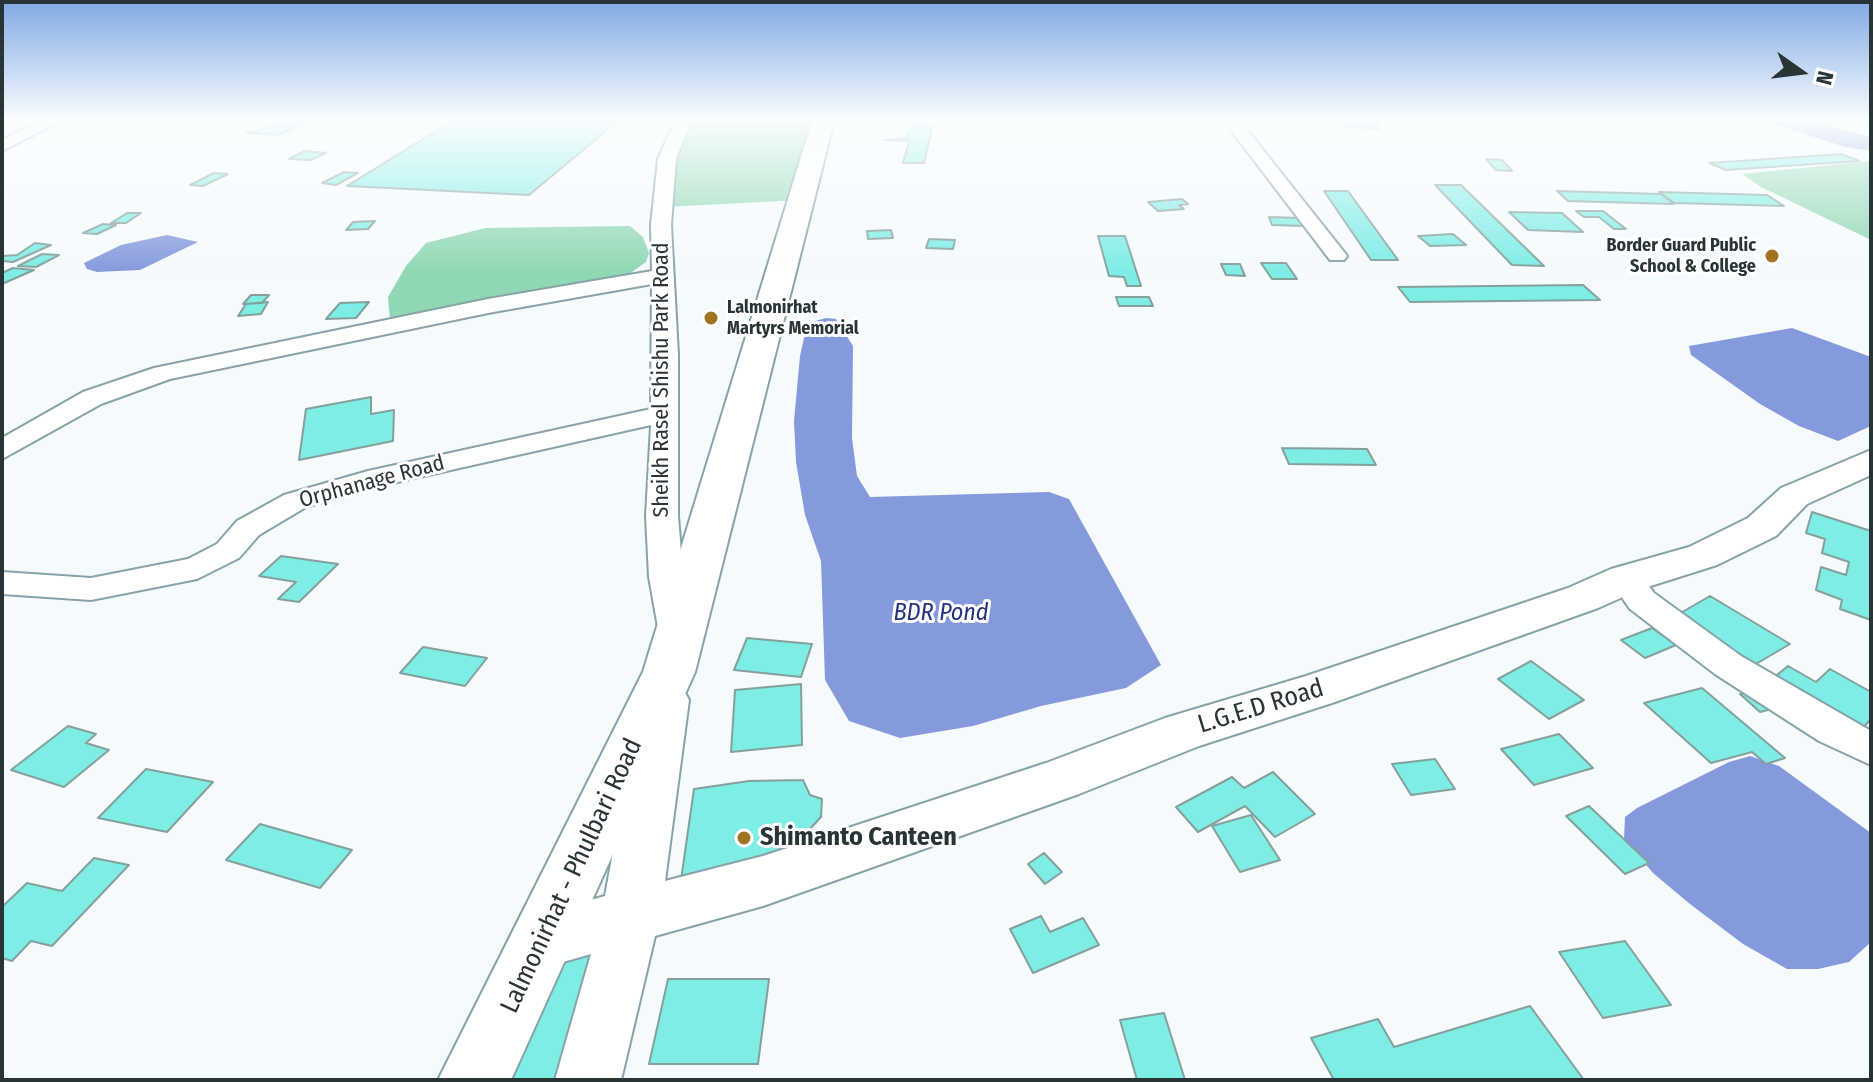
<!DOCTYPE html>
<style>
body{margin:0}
#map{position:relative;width:1873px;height:1082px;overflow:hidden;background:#f5fbfd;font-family:"Fira Sans Condensed",sans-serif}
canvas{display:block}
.frame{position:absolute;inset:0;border:4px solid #293437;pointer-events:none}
.north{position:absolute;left:1761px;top:32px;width:80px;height:80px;-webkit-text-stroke:6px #fff;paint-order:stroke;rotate:104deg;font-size:22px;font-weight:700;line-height:32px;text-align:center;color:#293437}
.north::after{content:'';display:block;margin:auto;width:28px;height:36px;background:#293437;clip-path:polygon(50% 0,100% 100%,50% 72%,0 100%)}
</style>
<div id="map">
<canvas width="1873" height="1082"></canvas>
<div class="frame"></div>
<div class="north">N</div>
</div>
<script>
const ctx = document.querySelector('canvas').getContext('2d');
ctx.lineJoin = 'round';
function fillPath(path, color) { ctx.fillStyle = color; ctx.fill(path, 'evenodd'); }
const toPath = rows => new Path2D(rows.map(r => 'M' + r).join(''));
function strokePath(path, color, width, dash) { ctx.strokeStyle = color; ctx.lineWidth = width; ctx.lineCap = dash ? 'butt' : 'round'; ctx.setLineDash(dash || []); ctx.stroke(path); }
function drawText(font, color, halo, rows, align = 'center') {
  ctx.font = font + ' "Fira Sans Condensed",sans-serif'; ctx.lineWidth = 6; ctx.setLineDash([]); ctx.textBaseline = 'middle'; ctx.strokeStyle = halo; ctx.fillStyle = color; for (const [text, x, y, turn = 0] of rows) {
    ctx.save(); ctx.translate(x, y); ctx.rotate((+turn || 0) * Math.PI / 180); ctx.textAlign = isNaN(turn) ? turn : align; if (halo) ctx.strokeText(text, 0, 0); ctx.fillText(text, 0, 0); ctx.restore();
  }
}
fillPath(toPath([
 [683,121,823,121,802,200,664,207],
 [1871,161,1871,240,1761,187,1742,174],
 [630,226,643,237,649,253,646,262,625,277,390,320,388,297,406,266,426,243,485,228]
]), '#90d8b3');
fillPath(toPath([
 [1765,121,1810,121,1871,138,1871,151,1845,147],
 [167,235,198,242,140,270,97,272,87,269,84,263,121,245],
 [826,318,836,319,853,346,852,438,857,476,870,497,1049,492,1069,499,1161,665,1126,688,1041,706,973,726,900,738,849,721,825,680,821,561,805,515,796,462,794,421,800,356,804,338,815,321],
 [1792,328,1871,357,1871,426,1838,441,1799,426,1760,404,1691,355,1689,346],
 [1750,756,1779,766,1871,833,1871,942,1849,962,1818,969,1787,969,1743,944,1690,904,1653,873,1624,839,1625,817,1637,808,1729,762]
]), '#8599dd');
const building = toPath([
 [297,121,310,121,278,135,246,133,297,121],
 [452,121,618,121,529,195,347,186,452,121],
 [1346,121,1377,121,1380,129,1348,127,1346,121],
 [911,124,933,125,924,163,903,163,909,141,885,140,907,138,911,124],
 [304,151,326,153,311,160,289,159,304,151],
 [1841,154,1859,161,1726,170,1709,163,1841,154],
 [1486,159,1502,160,1512,171,1496,170,1486,159],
 [344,172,358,173,336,185,322,183,344,172],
 [214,173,228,174,203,186,190,185,214,173],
 [1435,185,1461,185,1544,266,1512,265,1435,185],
 [1324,191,1348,191,1398,260,1371,260,1324,191],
 [1557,191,1661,194,1674,204,1568,201,1557,191],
 [1659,192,1767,195,1784,206,1674,203,1659,192],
 [1182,199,1188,204,1179,205,1184,209,1158,211,1148,202,1182,199],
 [1576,211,1603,211,1626,229,1614,229,1599,217,1584,217,1576,211],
 [1509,212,1562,213,1583,232,1528,230,1509,212],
 [127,213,141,213,126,223,111,223,127,213],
 [1269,217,1300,218,1304,226,1272,225,1269,217],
 [375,221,368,229,346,230,353,222,375,221],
 [103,224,116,225,97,234,83,233,103,224],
 [891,230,893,238,868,239,867,231,891,230],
 [1453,234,1466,245,1430,246,1418,236,1453,234],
 [1098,236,1125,236,1141,286,1127,286,1124,277,1109,276,1098,236],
 [929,239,955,240,953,249,926,248,929,239],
 [35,243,51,245,13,262,2,261,2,256,17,255,35,243],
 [42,254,59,255,36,267,18,266,42,254],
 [1261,263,1286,263,1297,279,1272,279,1261,263],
 [1221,264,1240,264,1245,276,1226,275,1221,264],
 [13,268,34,270,2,284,2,273,13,268],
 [1583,285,1600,300,1410,302,1398,287,1583,285],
 [251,295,269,295,262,303,243,304,251,295],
 [1116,297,1149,297,1153,306,1119,306,1116,297],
 [268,302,261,314,238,316,246,304,268,302],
 [369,302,356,318,326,319,340,303,369,302],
 [371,397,371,414,394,410,393,441,299,460,306,409,371,397],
 [1282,448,1367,449,1376,465,1289,464,1282,448],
 [1812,512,1871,531,1871,620,1840,609,1842,600,1816,590,1821,567,1846,575,1849,562,1822,553,1825,539,1806,533,1812,512],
 [281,556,338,564,299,602,278,599,296,582,259,576,281,556],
 [1710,596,1790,644,1756,664,1677,615,1710,596],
 [1652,628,1676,645,1645,658,1621,640,1652,628],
 [747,638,812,644,801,677,734,670,747,638],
 [423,647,487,658,465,686,400,673,423,647],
 [1531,661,1584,700,1549,719,1498,679,1531,661],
 [1788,666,1816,682,1830,669,1871,692,1871,719,1861,730,1772,679,1788,666],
 [801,684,802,745,731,752,735,690,801,684],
 [1702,688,1785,758,1766,764,1752,752,1711,763,1644,703,1702,688],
 [1763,689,1784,706,1760,712,1740,694,1763,689],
 [68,726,96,734,86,743,109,750,64,787,11,770,68,726],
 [1559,734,1593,768,1534,785,1501,749,1559,734],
 [1435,759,1455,789,1411,795,1392,764,1435,759],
 [146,769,213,782,167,832,98,818,146,769],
 [1273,772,1315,814,1275,837,1245,806,1198,832,1176,807,1232,777,1244,788,1273,772],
 [803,780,810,795,822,799,821,817,782,859,680,887,694,789,749,781,803,780],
 [1589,806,1649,863,1625,874,1566,816,1589,806],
 [1251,815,1280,860,1240,872,1212,826,1251,815],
 [260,824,352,850,320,888,226,860,260,824],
 [1044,853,1062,872,1045,884,1028,864,1044,853],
 [94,858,129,865,52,946,31,941,12,961,2,958,2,907,27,883,62,891,94,858],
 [1041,916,1050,932,1083,918,1099,945,1033,973,1010,929,1041,916],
 [1625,941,1671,1005,1603,1018,1559,952,1625,941],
 [553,948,611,951,569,1080,503,1080,553,948],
 [668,979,769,979,758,1064,649,1064,668,979],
 [1530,1006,1584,1080,1334,1080,1311,1038,1378,1019,1394,1047,1530,1006],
 [1164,1013,1185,1080,1137,1080,1120,1020,1164,1013]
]);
fillPath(building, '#7eede4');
strokePath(building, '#84a09d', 2);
const minor = toPath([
 [40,121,61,121,2,151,2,140,40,121],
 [675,121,691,121,676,159,671,225,678,355,678,516,683,577,695,633,690,642,677,645,664,642,659,633,649,577,646,516,651,425,375,487,306,507,259,535,239,558,197,579,91,600,2,594,2,572,91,578,188,559,217,544,237,521,284,495,368,471,651,409,652,284,488,313,170,379,101,404,2,459,2,438,83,392,154,368,488,299,652,271,651,225,658,159,675,121],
 [1224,121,1240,121,1344,252,1347,256,1344,260,1330,260,1224,121],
 [1626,568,1638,571,1654,593,1741,656,1871,731,1871,765,1819,741,1715,674,1630,609,1609,579,1614,571,1626,568]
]);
const major = toPath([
 [1823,121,1871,125,1871,137,1826,125,1823,121],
 [1871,450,1871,475,1807,504,1776,536,1717,565,1641,589,1598,608,1335,702,1199,746,1079,794,763,906,655,936,621,1080,555,1080,591,954,542,968,521,960,512,940,521,920,605,896,641,700,648,687,665,682,682,687,689,700,665,881,763,856,1046,763,1165,718,1306,676,1568,588,1611,569,1689,547,1748,518,1781,488,1871,450]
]);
const highway = toPath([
 [812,121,834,121,695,672,511,1080,438,1080,643,672,812,121]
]);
strokePath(minor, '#87a3aa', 4);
strokePath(major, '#87a3aa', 4);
strokePath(highway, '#87a3aa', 4);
fillPath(minor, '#fff');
fillPath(major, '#fff');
fillPath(highway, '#fff');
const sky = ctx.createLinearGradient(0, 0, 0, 273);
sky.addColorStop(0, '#80a9e4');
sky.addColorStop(0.44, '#fafdfe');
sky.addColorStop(1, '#fafdfe00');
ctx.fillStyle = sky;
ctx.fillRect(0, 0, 1873, 273);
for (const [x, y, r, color] of [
 [1772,256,8,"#9e7322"],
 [711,318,8,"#9e7322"],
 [744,838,8,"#9e7322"]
]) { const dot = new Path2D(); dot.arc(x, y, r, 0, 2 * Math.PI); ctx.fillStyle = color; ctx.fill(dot); strokePath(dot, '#fff', 3); }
drawText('bold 18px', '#293437', '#fff', [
 ["Border Guard Public",1756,246],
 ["School & College",1756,267],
 ["Lalmonirhat",727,308,"left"],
 ["Martyrs Memorial",727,329,"left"]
], 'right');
drawText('22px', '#293437', '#fff', [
 ["Sheikh Rasel Shishu Park Road",662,380,-90],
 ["Orphanage Road",372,482,-15]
]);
drawText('italic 24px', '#253181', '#fff', [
 ["BDR Pond",941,613]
]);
drawText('26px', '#293437', '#fff', [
 ["L.G.E.D Road",1261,707,-17],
 ["Lalmonirhat - Phulbari Road",572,876,-65]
]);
drawText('bold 26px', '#293437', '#fff', [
 ["Shimanto Canteen",760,838]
], 'left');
</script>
